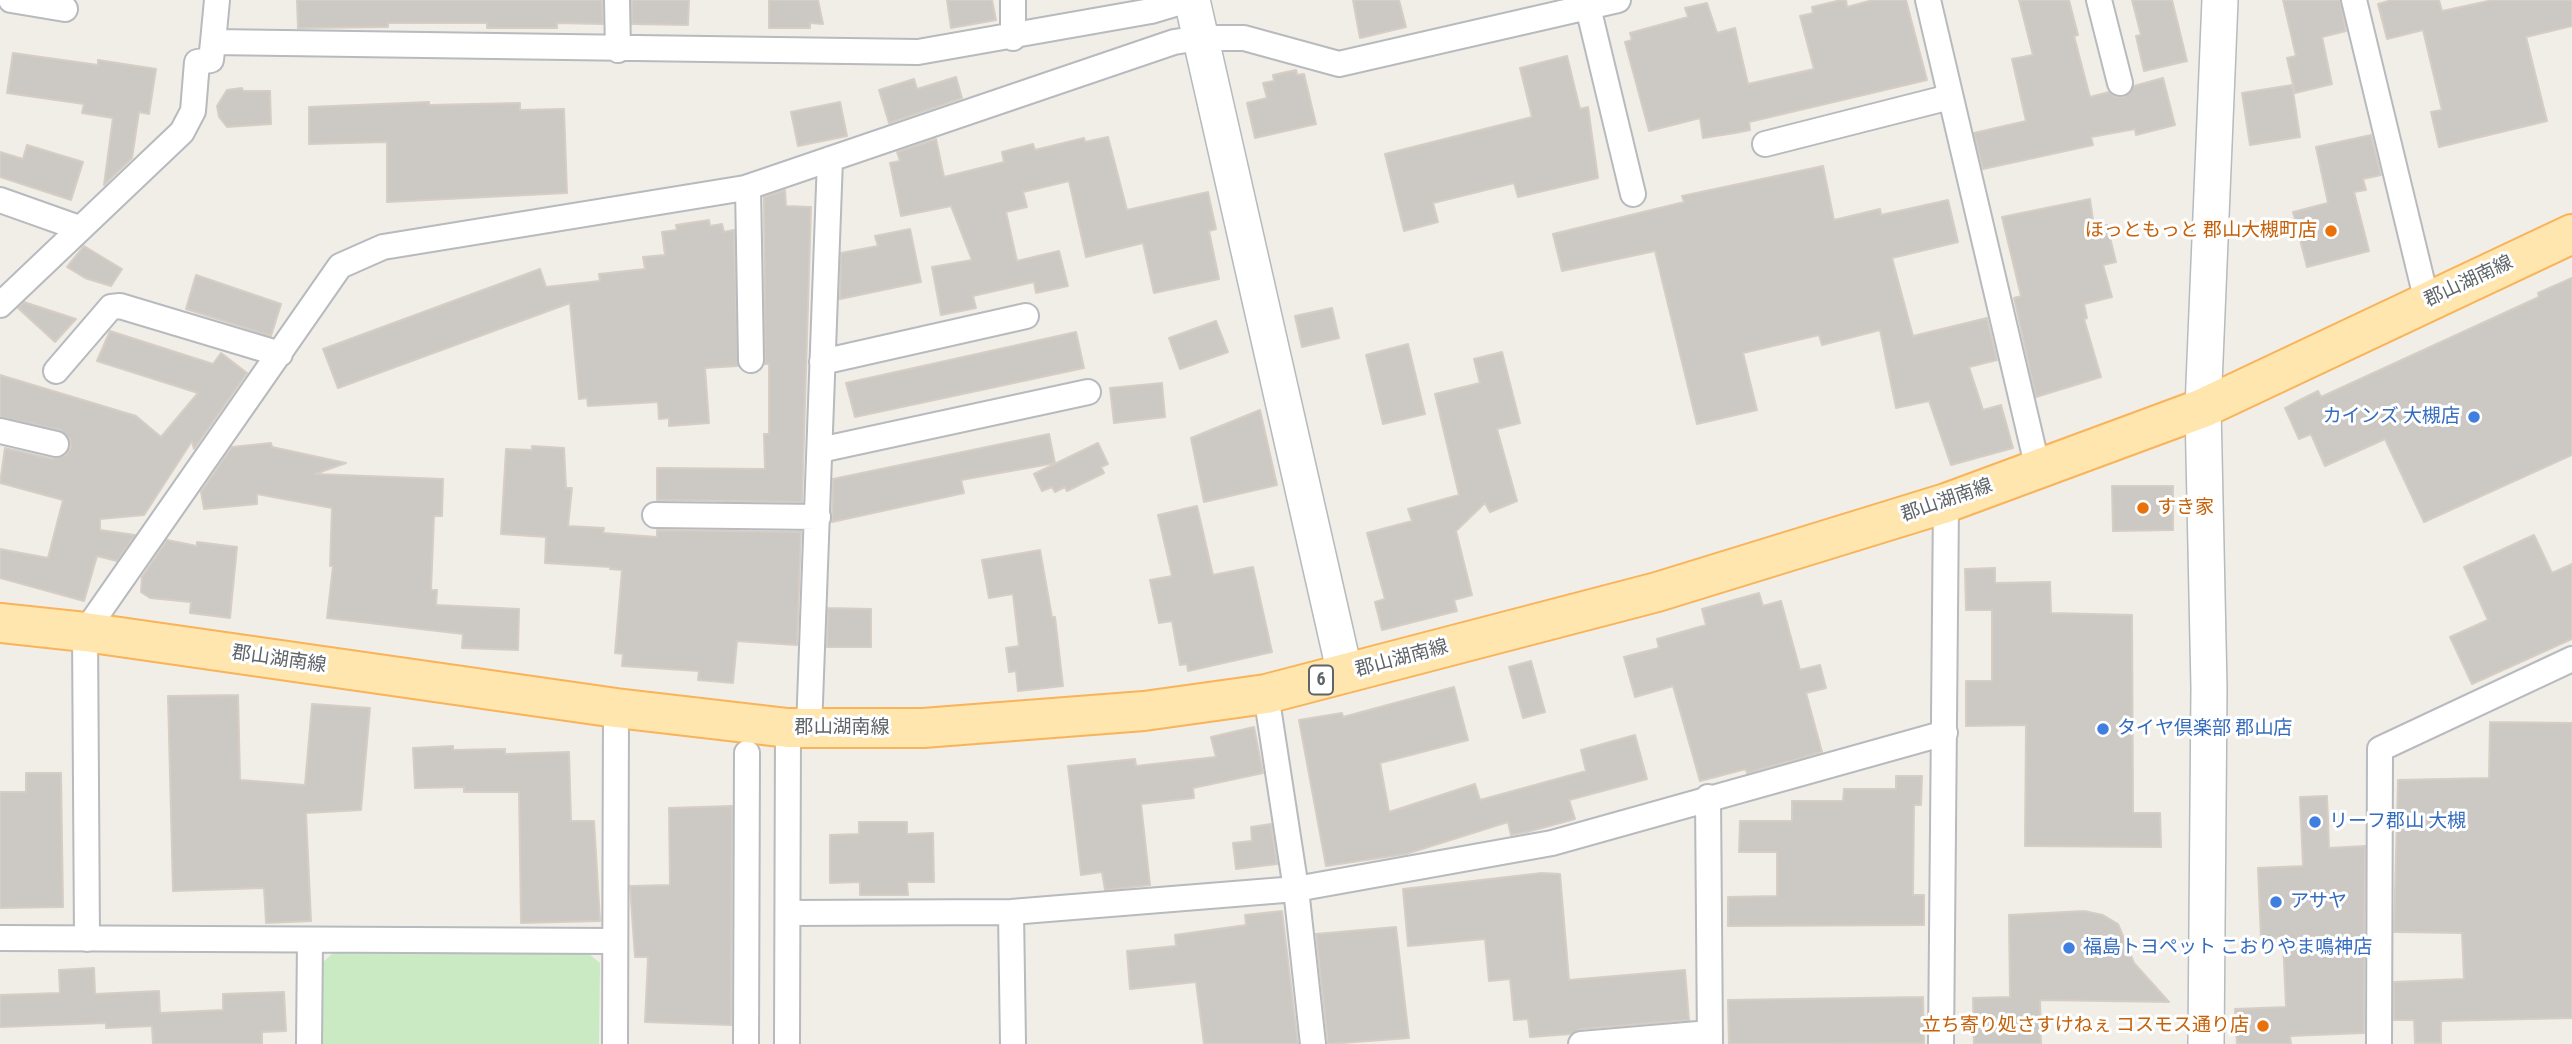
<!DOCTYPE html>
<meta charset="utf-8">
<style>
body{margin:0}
canvas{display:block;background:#f1ede7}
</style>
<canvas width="2572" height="1044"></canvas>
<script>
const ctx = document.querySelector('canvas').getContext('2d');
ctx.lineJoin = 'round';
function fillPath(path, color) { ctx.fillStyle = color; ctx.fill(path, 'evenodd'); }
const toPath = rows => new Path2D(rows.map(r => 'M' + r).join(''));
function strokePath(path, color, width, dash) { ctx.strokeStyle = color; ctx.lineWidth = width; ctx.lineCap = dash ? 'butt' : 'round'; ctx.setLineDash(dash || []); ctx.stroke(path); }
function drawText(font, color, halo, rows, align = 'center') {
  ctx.font = font + ' "Roboto Condensed","Noto Sans JP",sans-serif'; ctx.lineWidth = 6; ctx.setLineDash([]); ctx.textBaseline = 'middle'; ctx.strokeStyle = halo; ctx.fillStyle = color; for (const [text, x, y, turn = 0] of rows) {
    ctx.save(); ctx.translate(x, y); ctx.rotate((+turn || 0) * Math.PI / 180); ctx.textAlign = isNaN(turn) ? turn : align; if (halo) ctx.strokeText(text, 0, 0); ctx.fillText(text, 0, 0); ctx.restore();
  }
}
fillPath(toPath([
 [333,953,589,954,600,963,599,1044,322,1044,322,963]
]), '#c9eac2');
const building = toPath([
 [297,0,602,0,603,24,557,23,557,28,487,28,487,23,388,23,388,27,298,28,297,0],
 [632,0,689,0,688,25,632,24,632,0],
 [769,0,818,0,823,24,810,23,810,28,769,28,769,0],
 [947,0,992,0,996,20,951,28,947,0],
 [1353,0,1399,0,1406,27,1360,38,1353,0],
 [1841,0,1846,0,1847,7,1873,0,1906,0,1927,80,1749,122,1750,130,1735,133,1703,138,1700,118,1649,131,1625,42,1632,40,1630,33,1688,17,1685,8,1707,3,1717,33,1735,28,1748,84,1814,69,1800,16,1813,13,1812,7,1841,0],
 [2019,0,2069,0,2078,35,2074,36,2090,97,2109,92,2115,97,2124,97,2134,86,2163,78,2175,125,2136,135,2135,129,2091,137,2093,145,1983,169,1974,133,2026,121,2012,59,2033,55,2019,0],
 [2132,0,2172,0,2187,61,2144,71,2136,36,2141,35,2132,0],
 [2283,0,2340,0,2346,31,2322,37,2332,84,2295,93,2287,58,2296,56,2283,0],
 [2392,0,2439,0,2442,11,2493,0,2572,0,2572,26,2526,37,2547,121,2439,147,2431,112,2442,110,2423,30,2387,39,2378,4,2392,0],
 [13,53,98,65,98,60,156,69,149,114,139,112,132,158,104,185,113,118,82,113,84,104,7,93,13,53],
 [1567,56,1580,109,1588,107,1598,178,1518,197,1514,183,1433,203,1438,222,1404,231,1385,154,1532,117,1520,68,1567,56],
 [1296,70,1297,75,1304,74,1316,124,1255,138,1247,103,1267,98,1263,83,1274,81,1273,75,1296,70],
 [956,77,962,98,889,123,879,90,914,79,917,89,956,77],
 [2292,85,2300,137,2250,145,2242,93,2292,85],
 [242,88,243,91,270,91,271,124,227,127,219,117,217,106,227,90,242,88],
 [429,102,429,105,520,103,520,110,564,109,567,193,387,202,387,142,309,144,309,107,429,102],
 [840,102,847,136,798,146,791,112,840,102],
 [2371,135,2381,175,2363,179,2366,190,2354,192,2369,251,2307,267,2293,212,2328,203,2316,147,2371,135],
 [1108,137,1127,210,1208,192,1216,229,1209,231,1219,279,1154,293,1143,243,1086,257,1069,181,1023,192,1027,207,1006,212,1017,261,1059,251,1068,286,1036,293,1034,282,973,296,976,308,941,315,932,267,972,260,951,206,901,216,890,163,900,161,897,152,936,139,944,177,1004,162,1002,152,1033,144,1035,150,1084,138,1085,142,1108,137],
 [27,145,83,162,71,200,0,177,0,152,23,159,27,145],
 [1823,166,1834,220,1880,209,1881,215,1948,200,1958,242,1892,258,1913,336,1987,318,1997,360,1969,367,1983,410,2001,405,2013,448,1951,465,1929,401,1896,408,1880,330,1822,345,1819,335,1743,353,1757,410,1697,424,1655,251,1562,271,1553,234,1684,202,1682,196,1823,166],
 [785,190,786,206,811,207,802,502,657,500,657,468,765,469,764,434,769,434,769,364,765,364,764,197,785,190],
 [2090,199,2094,227,2107,225,2116,262,2103,265,2112,297,2084,304,2087,318,2084,319,2101,377,2036,397,2014,298,2021,296,2002,217,2090,199],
 [709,220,710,226,722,224,724,232,734,230,738,366,705,368,709,423,669,426,669,418,659,419,658,402,588,406,587,398,579,399,570,303,338,388,323,349,540,269,546,287,600,281,599,274,645,269,643,257,665,255,662,232,677,230,676,225,709,220],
 [910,229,921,282,840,299,841,253,878,246,875,236,910,229],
 [84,246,122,269,111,286,85,278,67,267,84,246],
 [196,275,281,304,271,336,186,309,196,275],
 [2572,278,2572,455,2424,522,2385,439,2325,466,2311,434,2299,439,2285,408,2294,403,2318,391,2321,397,2539,297,2538,293,2572,278],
 [24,302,76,319,55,342,18,308,24,302],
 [1332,308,1339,338,1302,347,1295,316,1332,308],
 [1216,321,1228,352,1180,369,1169,338,1216,321],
 [110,331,213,364,221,353,247,373,194,449,192,441,144,515,100,519,100,530,135,535,117,561,97,556,84,601,0,578,0,549,48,558,63,500,0,483,5,448,53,459,66,455,71,447,70,439,60,430,0,417,0,375,136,416,161,437,198,393,97,361,110,331],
 [1076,332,1084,368,855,417,846,383,1076,332],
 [1408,344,1425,414,1383,424,1366,355,1408,344],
 [1502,352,1520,423,1497,429,1517,501,1490,512,1485,503,1456,531,1472,595,1454,600,1457,611,1382,630,1375,602,1385,599,1367,533,1412,521,1408,509,1459,495,1435,394,1480,383,1474,359,1502,352],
 [1162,383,1165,417,1114,423,1110,388,1162,383],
 [1260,410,1277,485,1204,502,1191,438,1260,410],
 [1049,434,1055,463,961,480,964,493,832,522,833,479,1049,434],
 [271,443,272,447,346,463,315,474,443,479,442,516,434,516,431,590,437,590,436,605,519,609,518,650,462,648,463,634,327,618,333,566,330,566,332,508,257,494,257,504,204,509,201,492,232,447,271,443],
 [1098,443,1108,464,1101,467,1104,473,1067,491,1065,487,1055,492,1052,487,1042,491,1034,474,1098,443],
 [532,446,564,448,566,488,572,488,568,526,604,528,603,533,657,537,657,530,801,532,797,645,737,641,733,683,698,680,699,671,622,666,623,654,615,653,622,570,610,569,610,567,545,563,546,537,501,534,506,449,532,450,532,446],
 [2112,486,2173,486,2173,530,2113,531,2112,486],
 [1197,506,1213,575,1253,567,1272,652,1188,671,1187,664,1180,665,1172,621,1159,623,1150,580,1172,576,1158,515,1197,506],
 [2534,535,2552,573,2572,564,2572,639,2472,684,2450,637,2488,620,2464,567,2534,535],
 [167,540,197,546,197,542,237,547,230,618,190,613,191,602,150,598,141,592,142,577,167,540],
 [1040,550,1052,617,1055,617,1063,686,1018,691,1016,671,1009,672,1006,648,1019,646,1013,594,989,598,982,560,1040,550],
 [1995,568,1995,583,2050,582,2051,613,2132,615,2133,813,2160,813,2161,847,2025,846,2026,725,1966,726,1966,681,1992,681,1992,610,1966,610,1965,569,1995,568],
 [1759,593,1763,606,1781,601,1800,670,1820,665,1826,688,1806,693,1822,752,1747,773,1746,769,1700,781,1673,686,1635,697,1624,657,1659,648,1657,639,1706,625,1702,609,1759,593],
 [828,608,871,609,871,647,827,647,828,608],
 [1531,661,1545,712,1523,718,1509,667,1531,661],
 [1454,687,1468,740,1380,763,1389,812,1475,784,1480,800,1586,771,1581,750,1635,735,1647,779,1569,800,1575,819,1527,832,1511,835,1508,822,1406,854,1326,866,1299,720,1342,713,1343,717,1454,687],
 [238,695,240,780,305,785,312,704,370,708,361,810,306,813,311,921,266,923,264,888,173,891,168,696,238,695],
 [2490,722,2572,723,2572,1018,2441,1021,2441,1043,2415,1043,2414,1020,2394,1020,2394,982,2464,979,2462,933,2394,932,2398,780,2489,778,2490,722],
 [1254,727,1263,773,1193,788,1194,798,1141,804,1150,885,1105,890,1102,872,1081,875,1068,766,1135,759,1136,766,1216,757,1211,737,1254,727],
 [453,746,453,750,505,749,505,754,569,752,571,821,594,821,600,921,521,923,519,792,464,792,464,787,415,788,413,748,453,746],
 [26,773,61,773,63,907,0,908,0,792,26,792,26,773],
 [1896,776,1922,776,1921,805,1914,805,1913,895,1924,895,1924,925,1728,926,1728,897,1777,896,1777,852,1739,852,1740,821,1792,821,1792,801,1843,801,1844,789,1896,789,1896,776],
 [2327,796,2329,848,2365,846,2364,1033,2290,1036,2291,1044,2237,1044,2235,1009,2286,1007,2283,938,2261,939,2258,868,2303,866,2300,797,2327,796],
 [732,806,731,1025,645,1022,648,957,635,957,630,886,670,885,669,808,732,806],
 [859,822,907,822,907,834,933,833,934,882,907,882,908,895,860,895,860,882,830,883,830,835,859,834,859,822],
 [1271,824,1277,864,1236,869,1233,843,1252,841,1251,827,1271,824],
 [1542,873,1560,874,1569,980,1685,970,1689,1020,1580,1029,1571,1034,1530,1037,1528,1019,1514,1020,1510,979,1489,981,1485,939,1408,946,1403,889,1542,873],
 [1282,911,1298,1044,1204,1044,1196,982,1130,989,1127,951,1176,946,1175,935,1246,925,1245,915,1282,911],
 [2084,911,2103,915,2118,924,2134,963,2169,1002,2040,1000,2041,1044,1974,1044,1973,998,2010,997,2009,915,2084,911],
 [1396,927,1409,1038,1328,1044,1316,934,1396,927],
 [94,968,95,994,159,991,160,1013,223,1010,223,994,284,992,286,1031,262,1032,262,1044,153,1044,152,1026,106,1028,106,1023,0,1027,0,995,60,993,59,970,94,968],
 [1923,997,1924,1043,1729,1044,1728,1000,1923,997]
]);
fillPath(building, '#ccc8c3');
strokePath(building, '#d6cec5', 2);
const street = toPath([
 [11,0,65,9],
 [617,0,618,50],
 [1928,0,2038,469],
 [2099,0,2120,83],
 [2354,0,2427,302],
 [1588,7,1633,194],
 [1013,38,1013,0],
 [213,42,217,0],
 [1765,144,1950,97],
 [748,187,751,360],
 [0,200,79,228],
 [0,305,182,132,193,111,197,62,211,60,213,42,918,52,1151,11,1188,0],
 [822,362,1026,316],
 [56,371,111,307,120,306,280,354],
 [0,431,56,444],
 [820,450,1088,392],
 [655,515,818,517],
 [1266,694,1296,889,1313,1044],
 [809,729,830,159],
 [1708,797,1710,1044],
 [1011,912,1013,1044],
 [788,913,1011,912,1296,889,1552,843,1945,733],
 [0,938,614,941],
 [87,939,85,632,340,266,383,247,745,188,1174,42,1200,38,1244,38,1339,64,1618,0],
 [309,1044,310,941],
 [615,1044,616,708],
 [746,1044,747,753],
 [787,1044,788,728],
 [1581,1044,1710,1033],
 [1941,1044,1946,503],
 [2379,1044,2380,749,2572,659]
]);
const secondary = toPath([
 [1192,0,1345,674],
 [2206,1044,2209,688,2203,408,2220,0]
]);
const primary = toPath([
 [0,623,85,632,616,708,788,728,923,728,1144,711,1266,694,1657,592,1946,503,2203,408,2572,234]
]);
strokePath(street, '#b7babe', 28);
strokePath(secondary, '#b5bbbf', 38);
strokePath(primary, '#f9b358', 42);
strokePath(street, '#fff', 24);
strokePath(secondary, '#fff', 35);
strokePath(primary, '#ffe5ae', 38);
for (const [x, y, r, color] of [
 [2331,231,7,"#e8710a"],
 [2474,417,7,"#3f7fe0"],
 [2143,508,7,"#e8710a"],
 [2103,729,7,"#3f7fe0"],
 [2315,822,7,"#3f7fe0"],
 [2276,902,7,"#3f7fe0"],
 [2069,948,7,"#3f7fe0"],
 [2263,1026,7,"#e8710a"]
]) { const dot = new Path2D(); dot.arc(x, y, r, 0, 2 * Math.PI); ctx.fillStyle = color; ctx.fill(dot); strokePath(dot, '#fff', 2.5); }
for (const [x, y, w] of [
 [1321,680,24]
]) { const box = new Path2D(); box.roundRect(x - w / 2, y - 14.5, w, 29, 5); ctx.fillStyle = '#fff'; ctx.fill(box); strokePath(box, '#5e6468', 2); }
drawText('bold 18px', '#5e6468', null, [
 ["6",1321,680]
]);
drawText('19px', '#c56008', '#fff', [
 ["ほっともっと 郡山大槻町店",2317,231],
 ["すき家",2157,508,"left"],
 ["立ち寄り処さすけねぇ コスモス通り店",2249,1026]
], 'right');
drawText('19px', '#5e6468', '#fff', [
 ["郡山湖南線",2469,282,-25],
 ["郡山湖南線",1947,501,-19],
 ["郡山湖南線",1402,659,-15],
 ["郡山湖南線",279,660,8],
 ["郡山湖南線",842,728]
]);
drawText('19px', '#366cbe', '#fff', [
 ["カインズ 大槻店",2460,417,"right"],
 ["タイヤ倶楽部 郡山店",2117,729],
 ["リーフ郡山 大槻",2329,822],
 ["アサヤ",2290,902],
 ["福島トヨペット こおりやま鳴神店",2083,948]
], 'left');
</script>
